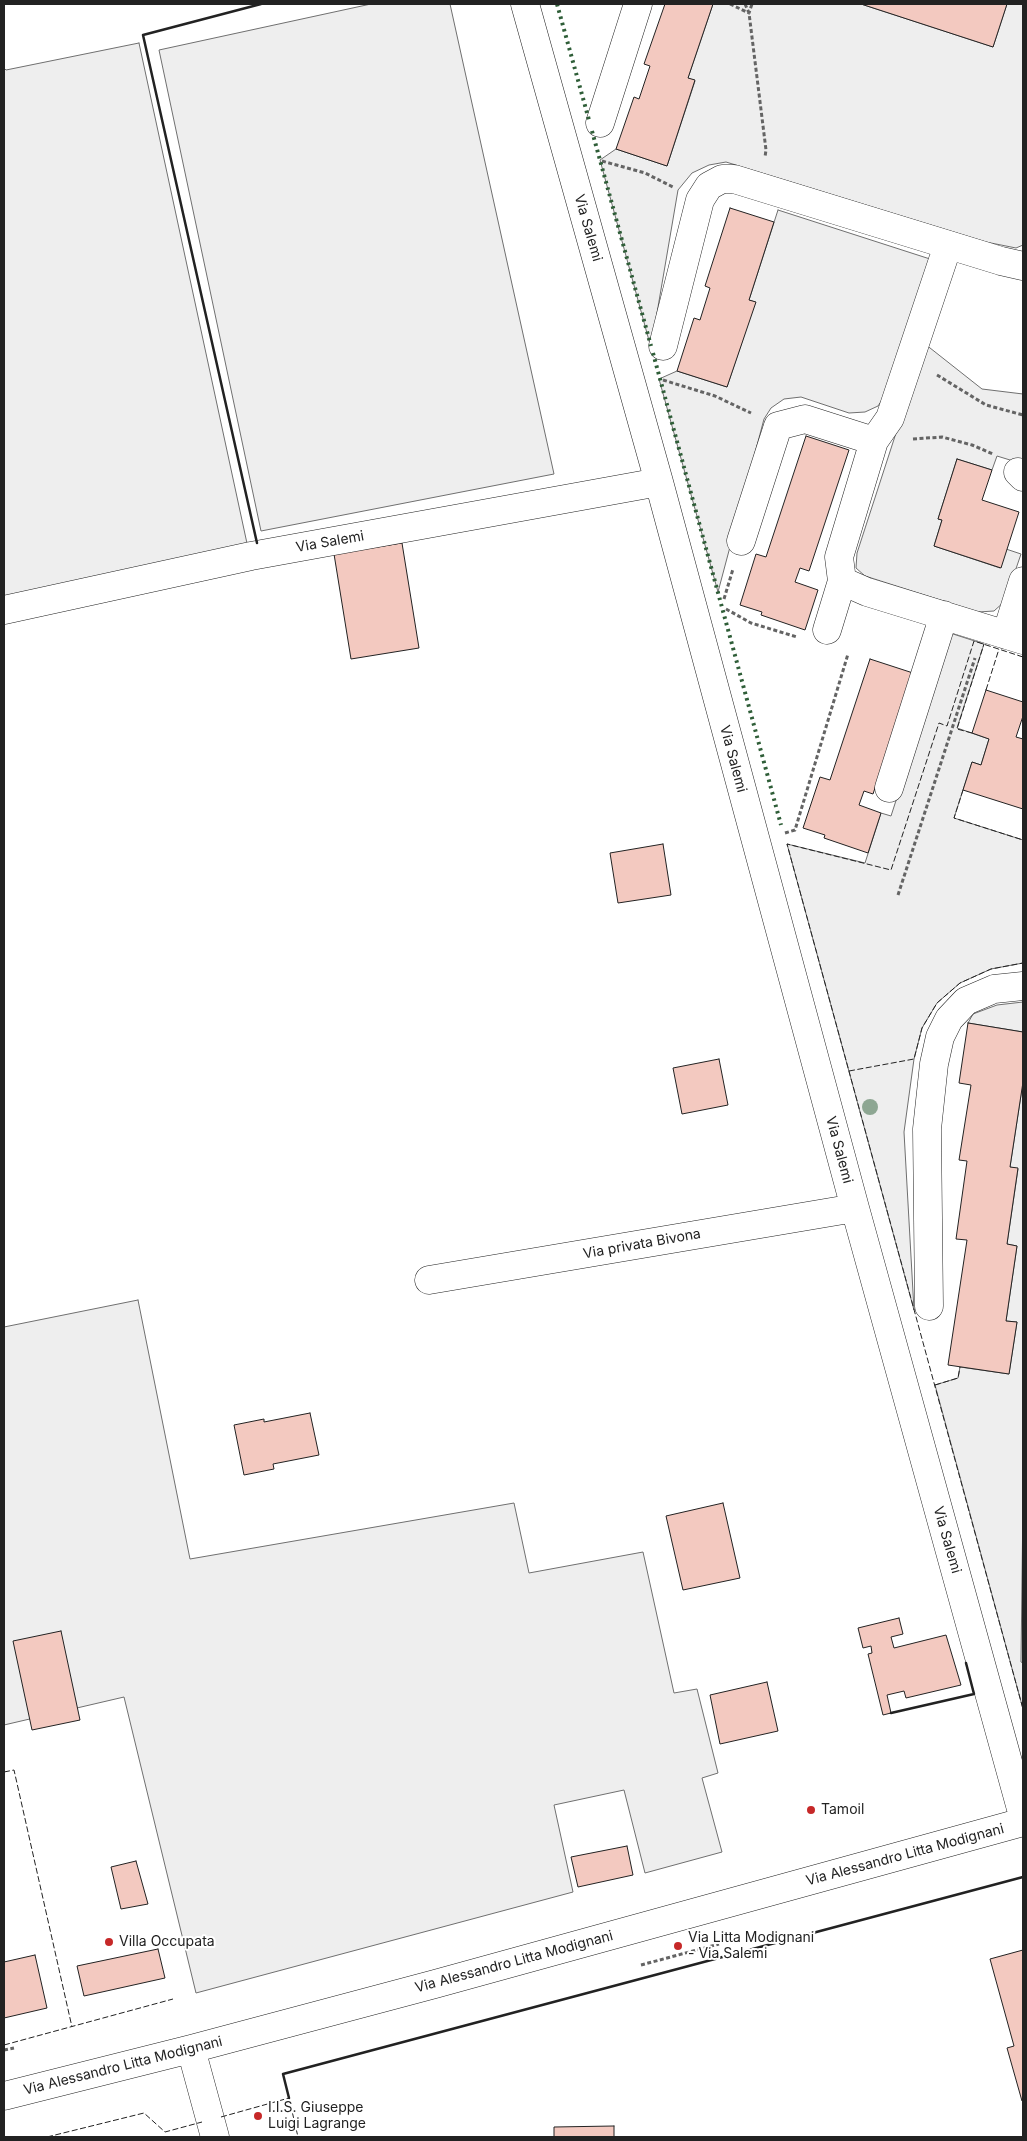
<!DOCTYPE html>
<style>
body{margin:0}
#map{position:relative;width:1027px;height:2141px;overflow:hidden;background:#fff;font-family:Inter,sans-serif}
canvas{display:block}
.frame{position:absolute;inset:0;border:5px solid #222;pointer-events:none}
</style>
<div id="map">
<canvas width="1027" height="2141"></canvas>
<div class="frame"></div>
</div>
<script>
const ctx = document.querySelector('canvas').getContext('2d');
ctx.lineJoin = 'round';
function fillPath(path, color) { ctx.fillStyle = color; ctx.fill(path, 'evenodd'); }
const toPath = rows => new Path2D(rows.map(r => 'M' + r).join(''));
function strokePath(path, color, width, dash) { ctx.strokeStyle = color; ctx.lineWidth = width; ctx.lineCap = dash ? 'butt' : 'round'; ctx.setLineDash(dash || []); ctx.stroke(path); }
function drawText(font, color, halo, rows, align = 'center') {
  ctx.font = font + ' Inter,sans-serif'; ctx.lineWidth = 4; ctx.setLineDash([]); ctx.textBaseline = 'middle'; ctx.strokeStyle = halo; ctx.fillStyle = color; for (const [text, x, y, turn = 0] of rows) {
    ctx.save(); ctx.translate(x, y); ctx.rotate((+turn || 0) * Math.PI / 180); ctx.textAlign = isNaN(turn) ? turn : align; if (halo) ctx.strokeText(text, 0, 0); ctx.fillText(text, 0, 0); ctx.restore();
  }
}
const green = toPath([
 [371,4,450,4,554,474,261,531,159,50,371,4],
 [713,4,861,4,993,47,1007,4,1023,4,1023,245,1016,248,986,242,726,162,709,165,692,173,678,190,651,348,600,160,616,149,667,166,695,81,688,78,713,4],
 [139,43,248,548,4,604,4,68,6,70,139,43],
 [778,210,930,259,884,397,878,406,865,412,849,413,801,397,784,399,771,408,764,419,718,592,659,379,677,371,727,387,755,302,749,300,778,210],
 [925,344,982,389,1023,394,1023,464,997,456,992,470,957,459,938,519,942,520,934,546,1000,568,1006,549,1021,554,1005,601,994,611,978,612,865,576,856,568,857,553,925,344],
 [950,633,984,644,957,728,989,739,981,765,972,762,954,818,1023,840,1023,963,991,969,960,983,937,1003,922,1028,914,1059,904,1132,914,1310,787,844,865,863,881,813,891,816,950,633],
 [1023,1002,1023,1032,968,1023,973,1014,997,1005,1023,1002],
 [1023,1082,1023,1498,1021,1662,1023,1663,1023,1709,935,1385,958,1378,960,1367,1009,1374,1017,1322,1006,1321,1017,1246,1007,1244,1018,1169,1010,1167,1023,1082],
 [138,1300,190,1559,514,1503,529,1573,643,1552,674,1693,697,1689,718,1773,702,1778,722,1852,645,1873,624,1790,554,1805,573,1892,196,1993,124,1697,4,1725,4,1327,138,1300]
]);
fillPath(green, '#eee');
strokePath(green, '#6f6f6f', 1);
const building = toPath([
 [665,4,713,4,688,78,695,80,667,166,616,149,634,97,639,99,650,66,644,64,665,4],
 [861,4,1007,4,993,47,861,4],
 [730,208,774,222,749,300,756,302,727,387,677,371,694,318,700,320,710,288,705,286,730,208],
 [806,436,849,450,809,571,800,568,795,582,818,590,805,630,761,615,762,612,740,605,756,554,766,557,806,436],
 [957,459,992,470,982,500,1019,512,1001,568,934,546,942,520,938,519,957,459],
 [402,543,419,648,351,659,334,554,402,543],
 [870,659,913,673,873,794,864,791,859,805,881,813,868,853,824,838,825,835,803,828,820,777,830,780,870,659],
 [986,690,1023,702,1023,716,1016,737,1023,739,1023,809,963,790,972,762,981,765,989,739,972,733,986,690],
 [663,844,671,895,618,903,610,853,663,844],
 [968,1023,1023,1032,1023,1082,1010,1167,1018,1168,1007,1244,1017,1246,1006,1321,1017,1322,1009,1374,948,1365,967,1240,956,1239,967,1161,959,1160,971,1085,959,1083,968,1023],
 [719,1059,728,1105,682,1114,673,1068,719,1059],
 [310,1413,319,1455,273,1464,274,1469,244,1475,234,1425,264,1419,264,1422,310,1413],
 [723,1503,740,1578,683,1590,666,1516,723,1503],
 [899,1618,903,1634,891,1637,894,1648,946,1635,961,1685,906,1698,904,1691,887,1695,891,1713,883,1715,868,1654,872,1653,871,1646,863,1648,858,1628,899,1618],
 [61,1631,80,1720,32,1730,13,1641,61,1631],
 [767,1682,778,1731,720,1744,710,1695,767,1682],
 [627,1846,633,1875,578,1887,571,1857,627,1846],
 [136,1861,148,1904,121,1909,111,1867,136,1861],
 [158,1949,165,1978,84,1996,77,1966,158,1949],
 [1023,1950,1023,2101,1022,2101,1007,2048,1014,2046,990,1959,1023,1950],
 [35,1955,47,2008,4,2018,4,1962,35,1955],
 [614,2126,614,2137,554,2137,554,2127,614,2126]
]);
fillPath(building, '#f3c9c0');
strokePath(building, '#222', 1);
const minor = toPath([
 [525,4,659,482,855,1208,1023,1816],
 [600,123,638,4],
 [663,346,700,200,709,186,722,179,734,179,1001,261,1023,266],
 [1018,472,1023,477],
 [741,541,778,426,805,419,874,441],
 [842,581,867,592,1023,640],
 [4,610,251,556,659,482],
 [827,630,842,581,839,557,874,441,890,418,948,245],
 [1006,635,1023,581],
 [889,788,944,615],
 [429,1280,855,1208],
 [929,1306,927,1129,934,1064,940,1037,949,1019,966,1001,994,989,1023,986],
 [191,2049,215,2137],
 [4,2096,191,2049,435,1984,1023,1822]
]);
strokePath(minor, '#222', 29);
strokePath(toPath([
 [730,4,749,13,752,4],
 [745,4,749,13,766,150,765,157],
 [602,161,645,173,673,187],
 [937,375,986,405,1023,415],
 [663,380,715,396,751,413],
 [913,439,942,437,972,445,993,454],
 [724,599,733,569],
 [726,609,751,623,797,637],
 [785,833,795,830,848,654],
 [898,895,975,658],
 [641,1965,719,1944],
 [4,2050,14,2048]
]), '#646464', 3, [4, 2.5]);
strokePath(minor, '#fff', 28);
strokePath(toPath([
 [557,4,589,120],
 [592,131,651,346],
 [653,353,781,825]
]), '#2f5e38', 4, [2.5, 4]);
strokePath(toPath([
 [1023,657,974,641,947,726,939,723,891,870,787,844,1023,1709],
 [986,690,999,649],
 [972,733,957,729,984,644],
 [963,790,954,818,1023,840],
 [849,1071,914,1059,922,1028,937,1003,960,983,991,969,1023,963],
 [935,1385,958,1378,960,1367],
 [4,1772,14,1770,72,2027],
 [4,2045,173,1999],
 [221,2117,289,2098,298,2137],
 [47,2137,144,2113,165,2132,202,2122]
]), '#222', 1, [6, 2.5]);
strokePath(toPath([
 [257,543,143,35,261,4],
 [891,1713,974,1694,966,1663],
 [289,2098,283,2074,1023,1877]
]), '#222', 2.5);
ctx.fillStyle = '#8da692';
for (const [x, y] of [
 [870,1107]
]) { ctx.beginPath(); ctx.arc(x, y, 8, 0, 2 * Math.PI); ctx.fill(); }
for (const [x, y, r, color] of [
 [811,1810,5,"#c62828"],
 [109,1942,5,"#c62828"],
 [678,1946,5,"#c62828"],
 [258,2116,5,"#c62828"]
]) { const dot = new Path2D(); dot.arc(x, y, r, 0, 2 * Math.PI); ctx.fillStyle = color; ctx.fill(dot); strokePath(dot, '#fff', 2); }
drawText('14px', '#222', '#fff', [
 ["Via Salemi",588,228,74],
 ["Via Salemi",330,542,-10],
 ["Via Salemi",733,759,75],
 ["Via Salemi",839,1150,75],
 ["Via privata Bivona",642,1244,-10],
 ["Via Salemi",947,1540,74],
 ["Via Alessandro Litta Modignani",905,1855,-15],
 ["Via Alessandro Litta Modignani",514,1962,-15],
 ["Via Alessandro Litta Modignani",123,2066,-14]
]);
drawText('14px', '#222', '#fff', [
 ["Tamoil",821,1810],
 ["Via Litta Modignani",688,1938],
 ["- Via Salemi",688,1954],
 ["Villa Occupata",119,1942],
 ["I.I.S. Giuseppe",268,2108],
 ["Luigi Lagrange",268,2124]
], 'left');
</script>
